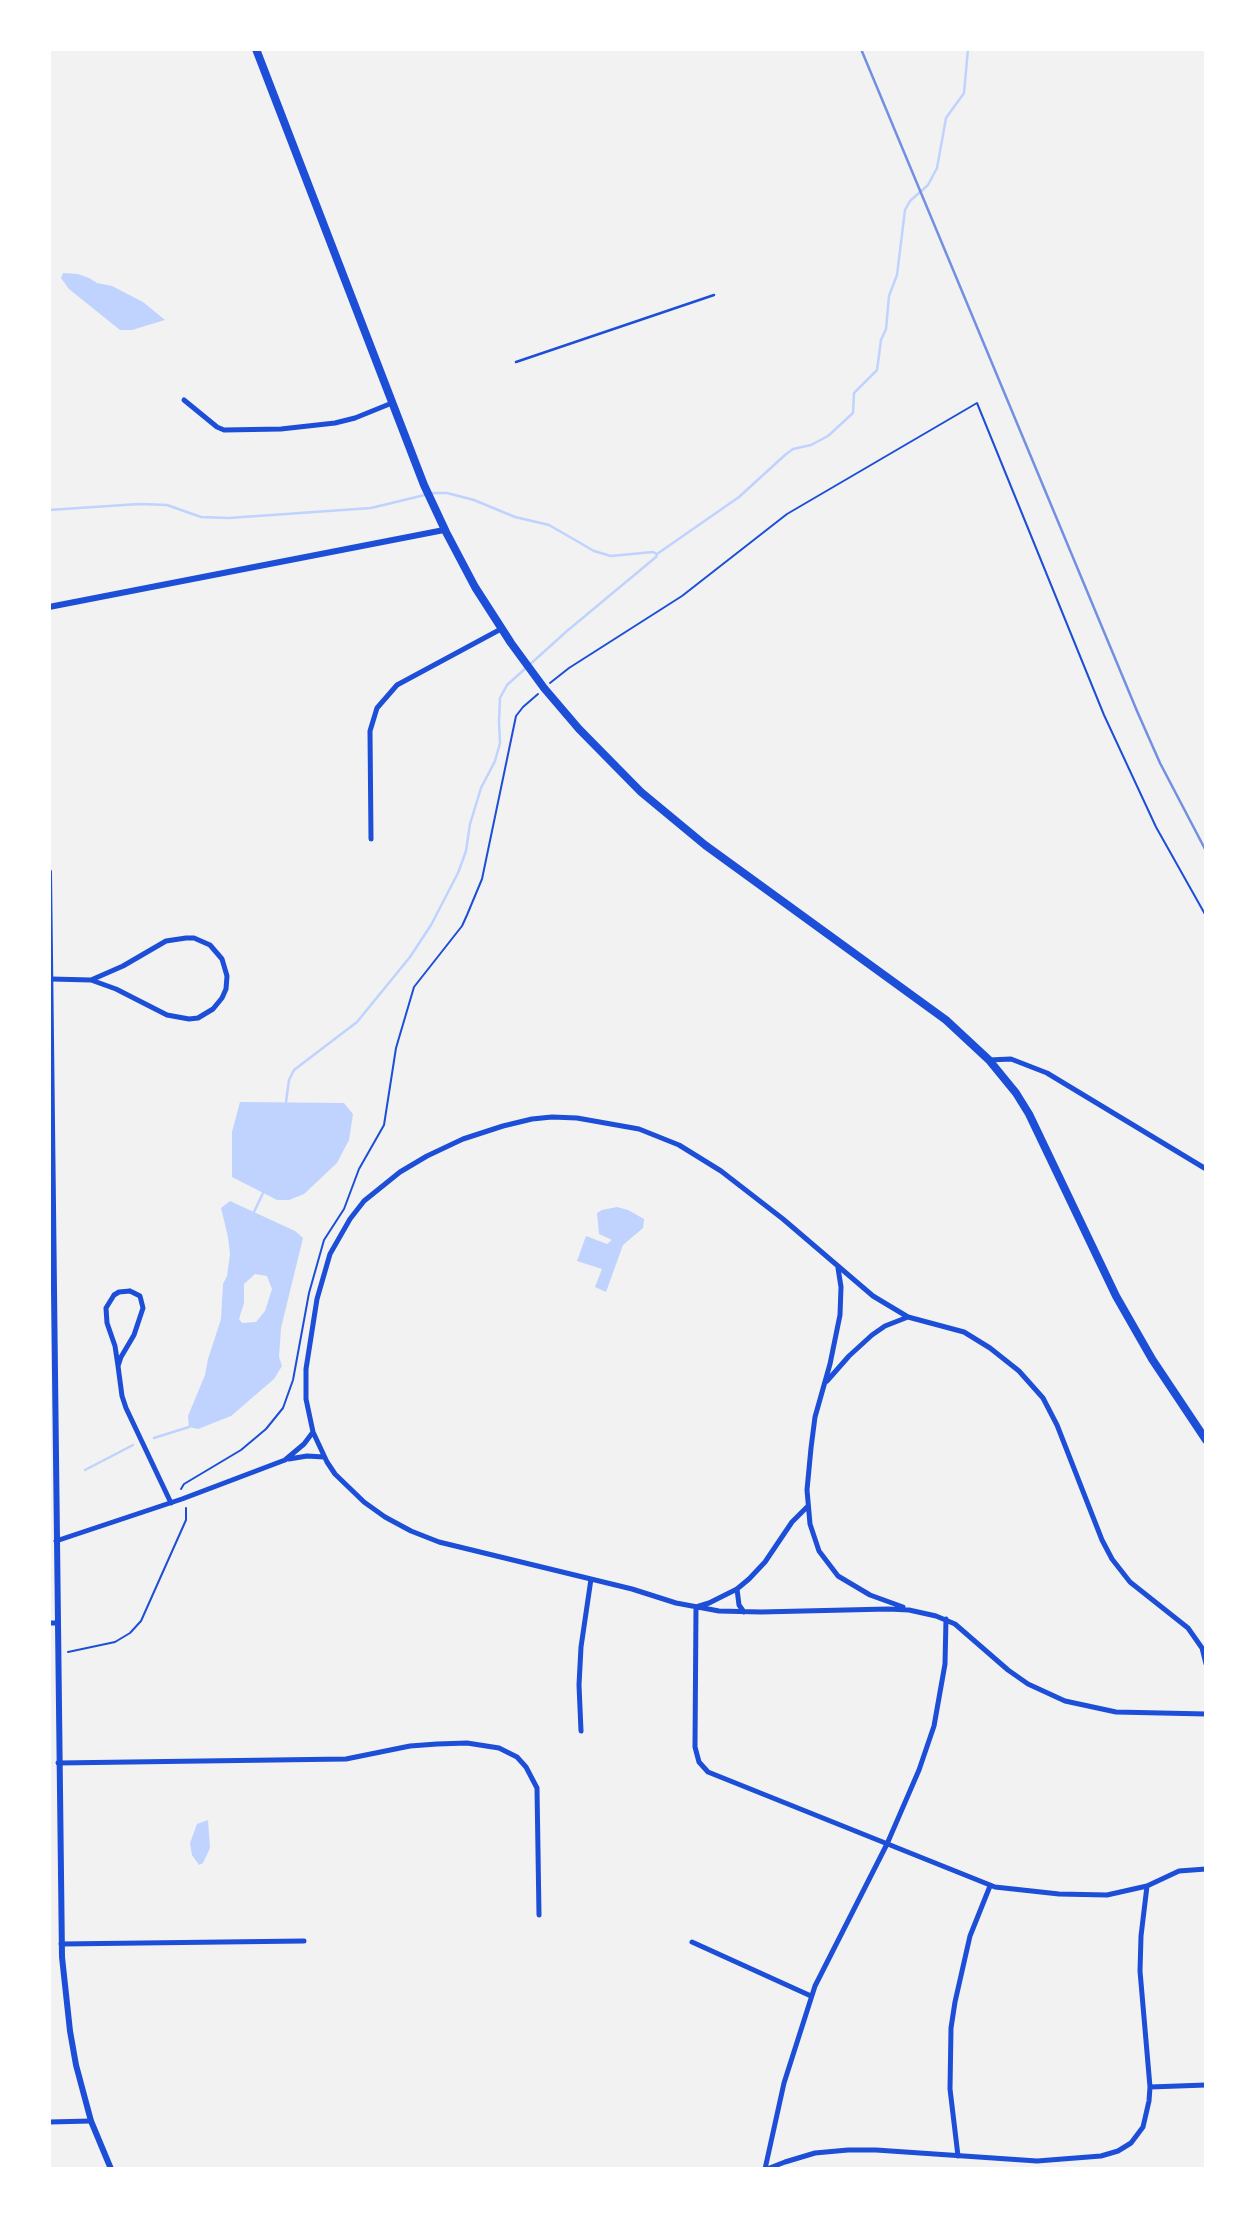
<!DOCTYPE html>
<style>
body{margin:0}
#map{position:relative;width:1255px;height:2218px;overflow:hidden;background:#f2f2f2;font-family:"Asap Condensed",sans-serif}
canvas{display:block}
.frame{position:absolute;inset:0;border:51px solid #fff;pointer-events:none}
</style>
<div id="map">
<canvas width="1255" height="2218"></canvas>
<div class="frame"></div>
</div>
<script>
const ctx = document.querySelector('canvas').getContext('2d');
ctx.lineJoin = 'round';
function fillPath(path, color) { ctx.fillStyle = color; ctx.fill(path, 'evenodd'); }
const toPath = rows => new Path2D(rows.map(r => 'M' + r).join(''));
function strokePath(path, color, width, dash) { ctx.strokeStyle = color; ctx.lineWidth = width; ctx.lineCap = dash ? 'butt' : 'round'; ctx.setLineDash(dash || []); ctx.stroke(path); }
fillPath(toPath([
 [63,273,78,274,89,278,97,283,112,286,143,302,165,320,132,330,120,330,69,289,61,278],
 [240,1102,344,1103,353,1114,349,1140,337,1163,304,1194,289,1200,277,1200,232,1177,232,1132],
 [230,1201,295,1231,303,1238,281,1328,279,1357,282,1366,274,1379,231,1416,198,1429,189,1427,188,1416,205,1375,208,1359,221,1319,223,1284,227,1276,230,1254,228,1237,221,1208],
 [255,1274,267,1276,272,1289,265,1311,256,1322,242,1323,239,1319,244,1303,244,1284],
 [617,1207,628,1210,644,1219,643,1228,623,1245,606,1292,595,1287,602,1269,577,1261,586,1236,607,1244,612,1240,599,1234,597,1213,602,1210],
 [208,1820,210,1848,203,1863,199,1865,192,1855,190,1843,197,1824]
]), '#bfd3fe');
strokePath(toPath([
 [49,510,139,504,167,505,201,517,229,518,371,508,433,493,447,493,474,500,515,517,549,525,594,551,611,556,653,552,657,554],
 [286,1102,289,1080,294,1070,357,1022,410,957,431,925,458,873,466,851,470,824,481,788,495,761,500,743,499,722,500,698,507,685,567,631,656,557,657,554,739,497,785,455,793,449,811,445,828,436,853,413,854,393,877,370,881,340,886,329,889,296,897,275,905,210,910,201,928,185,937,168,946,118,964,93,968,49],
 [254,1212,263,1193],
 [154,1438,189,1427],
 [85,1470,133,1445]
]), '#bfd3fe', 2.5);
strokePath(toPath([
 [550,683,569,668,682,596,787,514,977,403,1104,715,1156,827,1206,916],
 [181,1489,184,1484,241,1450,266,1429,283,1408,293,1380,309,1293,324,1240,344,1209,359,1169,384,1125,396,1048,414,987,462,926,467,915,482,879,516,716,523,707,538,694],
 [68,1652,115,1642,130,1633,141,1621,186,1520,186,1508]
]), '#1d4ed8', 2);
strokePath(toPath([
 [516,362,714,295]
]), '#1d4ed8', 2.5);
strokePath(toPath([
 [184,400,217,427,224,430,281,429,335,423,355,418,392,403],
 [371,839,370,731,377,708,397,685,501,629],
 [51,979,91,980,123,966,166,941,186,938,194,938,210,945,222,959,227,976,226,989,222,998,213,1009,198,1018,189,1019,167,1015,116,989,91,980],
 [989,1060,1011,1059,1047,1073,1206,1169],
 [838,1268,841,1287,840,1315,830,1364,815,1417,811,1448,807,1490,810,1524,819,1551,838,1576,870,1595,903,1607],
 [130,1291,140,1296,143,1308,134,1335,121,1357,118,1366,115,1346,107,1323,106,1308,114,1295,119,1292,130,1291],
 [118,1366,122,1396,126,1408,171,1503],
 [827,1381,849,1356,872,1335,885,1326,908,1317],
 [313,1432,327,1462,335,1474,364,1502,385,1517,411,1531,439,1542,632,1589,676,1603,719,1611,761,1612,888,1609,909,1610,936,1616,955,1624,1008,1670,1028,1684,1065,1701,1116,1712,1206,1714],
 [289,1459,307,1456,324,1457],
 [807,1507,792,1522,765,1562,749,1579,737,1589,709,1603,696,1607,695,1747,699,1762,708,1772,995,1887,1059,1894,1107,1895,1147,1886,1179,1871,1206,1869],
 [56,1541,182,1499,285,1460,304,1444,313,1432,306,1399,306,1369,317,1299,330,1254,350,1219,364,1201,400,1172,427,1156,463,1139,503,1126,532,1119,552,1117,577,1118,639,1129,679,1145,721,1171,783,1219,873,1296,908,1317,964,1332,990,1348,1019,1371,1043,1398,1057,1425,1102,1540,1112,1559,1130,1582,1188,1628,1202,1648,1206,1664],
 [737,1589,739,1605,744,1612],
 [49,1623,57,1623],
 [581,1731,579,1685,581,1647,591,1579],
 [58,1763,346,1759,410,1746,437,1744,467,1743,499,1748,517,1757,526,1767,537,1788,539,1915],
 [692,1942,811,1996],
 [61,1944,304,1941],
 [1150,2087,1206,2085],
 [49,2122,91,2121],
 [958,2156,950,2089,951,2028,955,2002,970,1936,990,1886],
 [765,2169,784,2083,815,1986,887,1844,919,1770,934,1726,945,1664,946,1619],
 [767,2169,785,2162,815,2153,848,2150,876,2150,1037,2161,1101,2156,1118,2151,1131,2143,1143,2127,1149,2101,1150,2087,1140,1971,1141,1936,1147,1886]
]), '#1d4ed8', 5);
strokePath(toPath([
 [49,607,444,530],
 [49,872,62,1957,70,2031,76,2065,91,2121,111,2169]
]), '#1d4ed8', 6);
strokePath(toPath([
 [256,49,424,485,446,532,475,587,511,643,544,688,579,729,641,792,705,845,946,1020,989,1060,1016,1093,1029,1114,1116,1296,1152,1359,1206,1440]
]), '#1d4ed8', 8);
strokePath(toPath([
 [861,49,1137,711,1160,763,1206,851]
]), '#7290e2', 2.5);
</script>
